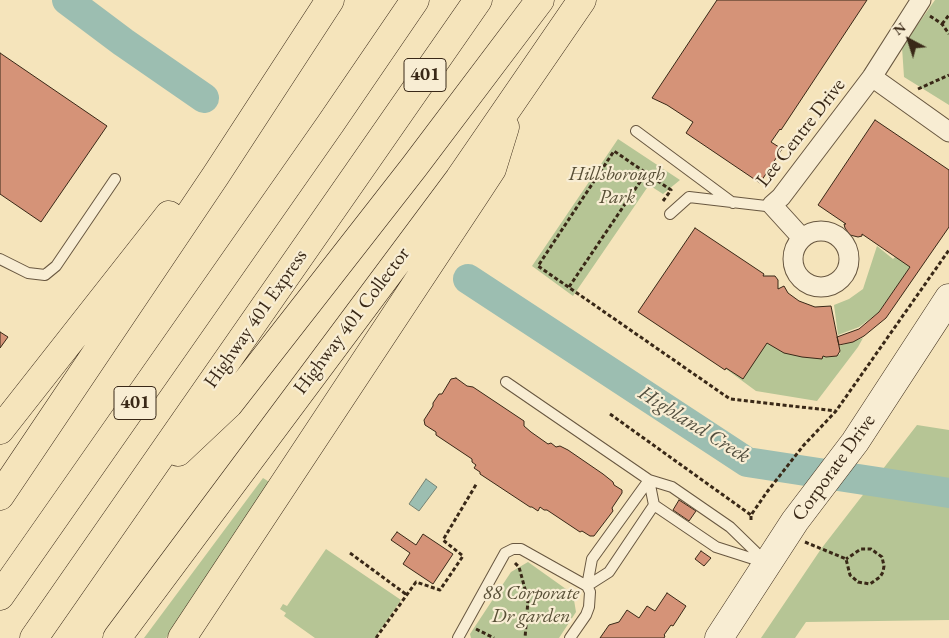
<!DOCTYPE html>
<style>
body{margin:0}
#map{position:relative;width:949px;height:638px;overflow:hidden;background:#f5e4bb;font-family:"EB Garamond",serif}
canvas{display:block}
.north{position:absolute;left:884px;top:15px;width:50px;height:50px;-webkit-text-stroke:4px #f8edd3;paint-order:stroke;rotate:320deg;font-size:14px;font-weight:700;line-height:20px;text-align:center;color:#392817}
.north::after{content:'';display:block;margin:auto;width:18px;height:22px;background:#392817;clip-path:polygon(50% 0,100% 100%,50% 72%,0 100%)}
</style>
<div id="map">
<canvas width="949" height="638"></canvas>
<div class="north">N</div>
</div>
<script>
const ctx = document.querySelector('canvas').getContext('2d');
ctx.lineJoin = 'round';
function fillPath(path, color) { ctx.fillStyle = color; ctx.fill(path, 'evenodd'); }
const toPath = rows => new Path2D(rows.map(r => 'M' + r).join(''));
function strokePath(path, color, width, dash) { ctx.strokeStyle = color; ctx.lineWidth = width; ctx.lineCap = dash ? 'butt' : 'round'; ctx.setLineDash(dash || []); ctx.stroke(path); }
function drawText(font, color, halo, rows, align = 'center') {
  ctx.font = font + ' "EB Garamond",serif'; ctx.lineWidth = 4.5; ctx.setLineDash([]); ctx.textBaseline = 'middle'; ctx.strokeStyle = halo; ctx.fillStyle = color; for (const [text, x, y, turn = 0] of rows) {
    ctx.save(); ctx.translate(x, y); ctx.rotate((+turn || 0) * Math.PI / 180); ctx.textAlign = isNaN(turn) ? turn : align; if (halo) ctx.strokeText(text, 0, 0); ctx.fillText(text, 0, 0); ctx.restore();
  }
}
fillPath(toPath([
 [935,0,949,0,949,105,904,77,902,47],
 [618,139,680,180,663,194,649,185,573,296,532,266],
 [877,246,893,259,896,256,911,266,878,313,859,327,838,335,834,305,849,299,863,289],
 [754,327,822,352,826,357,840,354,839,346,863,338,858,347,817,401,756,391,726,369],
 [917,425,949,430,949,620,806,622,795,638,761,638,821,549],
 [263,478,271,483,166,638,144,638],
 [326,549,401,600,375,638,315,638,284,616,286,613,280,609,283,604,287,606],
 [528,562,573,594,576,612,559,638,471,638,470,634,511,572]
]), '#b6c595');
const water = toPath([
 [426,479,437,487,419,511,409,504,426,479]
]);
fillPath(water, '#9cbeb1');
strokePath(water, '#748273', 1);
strokePath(toPath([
 [67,0,123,42,204,98],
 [468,279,747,462,949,493]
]), '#9cbeb1', 30);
const building = toPath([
 [717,0,867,0,781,130,780,129,771,142,782,149,760,183,686,133,693,122,667,105,652,98,717,0],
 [0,53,107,126,41,222,0,194,0,53],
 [875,120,949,170,949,227,886,318,864,336,853,342,839,345,837,337,859,329,879,312,910,267,862,234,862,236,858,237,850,235,845,228,844,224,846,224,818,205,875,120],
 [695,228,764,274,763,276,775,276,778,280,778,289,784,286,788,293,799,301,815,307,831,306,840,351,837,356,826,357,823,356,822,359,802,357,784,353,767,343,743,379,726,368,725,370,638,312,695,228],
 [0,332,8,337,0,348,0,332],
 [456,378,467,386,473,387,524,421,524,426,531,432,548,444,551,443,556,447,560,446,568,450,603,474,613,482,614,485,622,490,622,493,612,508,613,511,594,536,590,536,582,531,580,532,547,510,544,510,540,507,538,511,532,507,530,507,480,474,480,472,474,468,476,465,472,462,472,459,436,435,436,432,425,425,424,420,433,406,433,403,439,394,442,394,451,379,456,378],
 [679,500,696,511,689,521,673,510,679,500],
 [397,532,416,545,423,534,453,554,433,584,403,564,410,553,391,540,397,532],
 [701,551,711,558,704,566,695,559,701,551],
 [667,593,686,606,673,626,671,625,664,635,665,636,664,638,600,638,609,625,619,622,627,610,639,618,647,606,655,611,667,593]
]);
fillPath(building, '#d59378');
strokePath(building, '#392817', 1);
const lane = toPath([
 [636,131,733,203],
 [670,214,689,197,766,206,772,205],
 [0,259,28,273,45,275,56,266,115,179],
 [506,382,649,480,654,505,716,547,766,563],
 [587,586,609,572,654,505],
 [458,638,505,553,513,549,521,549,587,586],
 [570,638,586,615,589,607,590,592,587,586,592,559,649,480,672,487,730,527,767,563]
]);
const street = toPath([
 [872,77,949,132],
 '793 259a28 28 0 1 1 56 0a28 28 0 1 1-56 0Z',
 [802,238,772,205,781,197,872,77,921,0]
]);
const secondary = toPath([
 [719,638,795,521,855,442,949,298]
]);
const highway = toPath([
 [0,430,169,215],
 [178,452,229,404,414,167,540,0],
 [0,496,216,175,330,0],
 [0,596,331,123,415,0],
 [34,638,478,0],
 [117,638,459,179,582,0],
 [182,638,473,198,492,169,505,127]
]);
strokePath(lane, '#685740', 12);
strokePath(street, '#685740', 21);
strokePath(secondary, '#392817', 29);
strokePath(highway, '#392817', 29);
strokePath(toPath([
 [930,16,942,24,949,34],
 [942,24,949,15],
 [918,89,949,75],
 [663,201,671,190,614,151,538,266,730,399,836,411],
 [569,287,646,173],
 [610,414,751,515],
 [751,520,751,515,767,492,803,446,836,411,949,250],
 [805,542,846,559,850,575,858,582,870,584,880,577,883,572,884,566,882,557,871,549,861,549,846,559],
 [350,553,407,595],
 [515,563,519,567,528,600,525,638],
 [476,629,494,638],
 [376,638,416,582,440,590,463,556,443,540,477,483]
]), '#392817', 3, [4, 2.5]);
strokePath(lane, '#f8edd3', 10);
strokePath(street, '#f8edd3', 19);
strokePath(secondary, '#f8edd3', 28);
strokePath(highway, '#f5e4bb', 28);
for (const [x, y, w] of [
 [425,75,42],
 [135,403,42]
]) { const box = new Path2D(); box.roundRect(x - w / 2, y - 16.5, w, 33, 4); ctx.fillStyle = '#f8edd3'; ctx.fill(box); strokePath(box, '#392817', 1); }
drawText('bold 19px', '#392817', null, [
 ["401",425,75],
 ["401",135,403]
]);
drawText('20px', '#392817', '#f8edd3', [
 ["Lee Centre Drive",801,133,-52],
 ["Highway 401 Express",256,319,-55],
 ["Highway 401 Collector",352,321,-53],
 ["Corporate Drive",834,468,-54]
]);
drawText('italic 20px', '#584f36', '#f8edd3', [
 ["Hillsborough",617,175],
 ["Park",617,198],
 ["88 Corporate",531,594],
 ["Dr garden",531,617]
]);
drawText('italic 21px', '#524e3e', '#f8edd3', [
 ["Highland Creek",694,425,32]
]);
</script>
